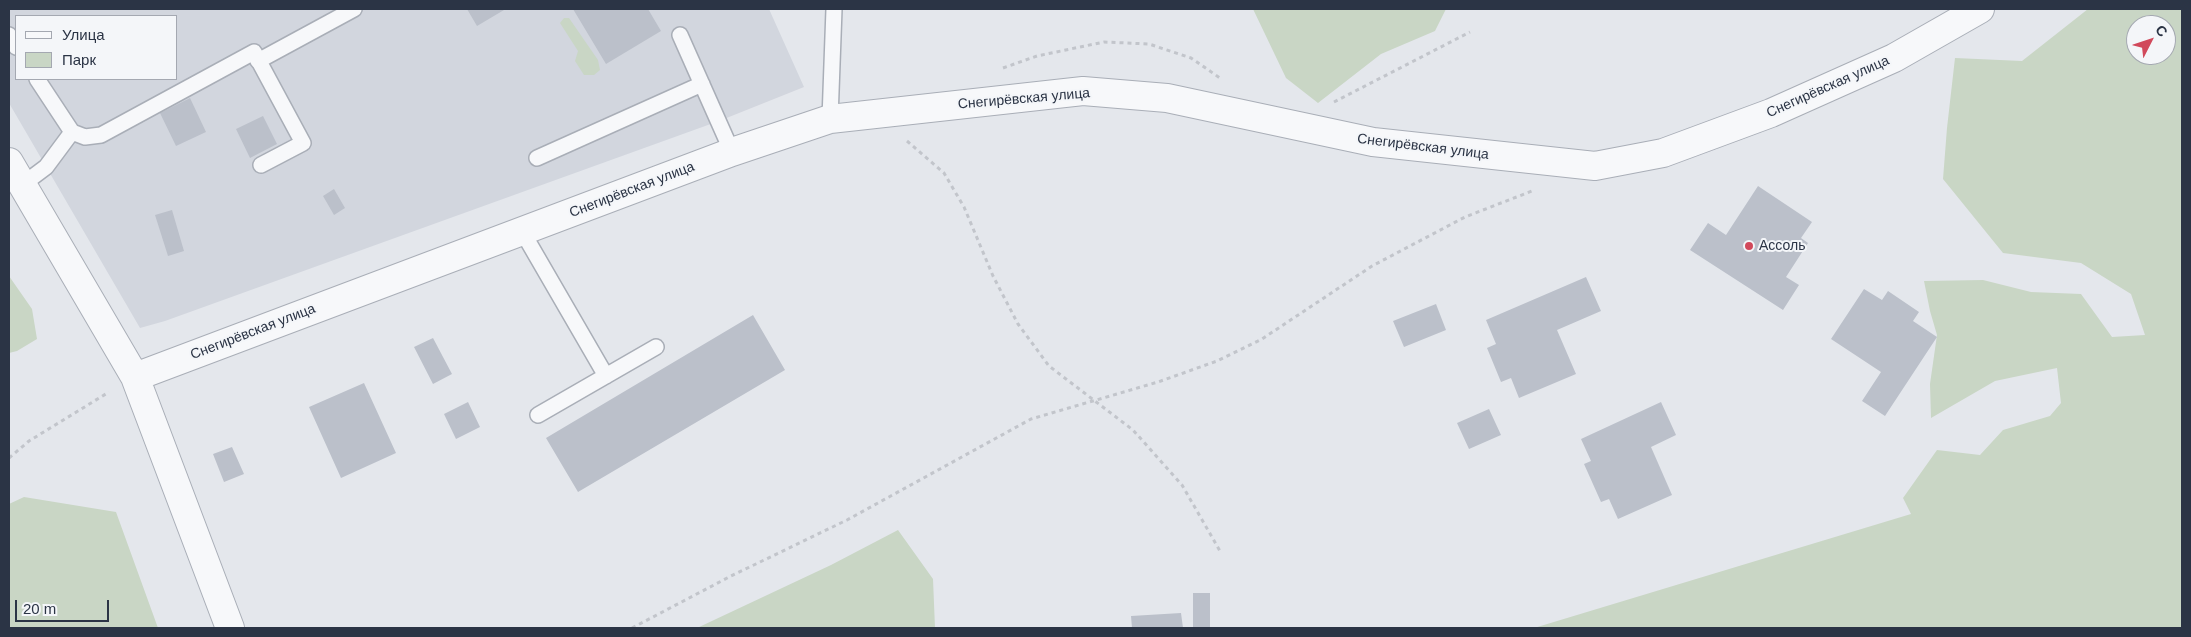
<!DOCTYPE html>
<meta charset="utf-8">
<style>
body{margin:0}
#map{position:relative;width:2191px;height:637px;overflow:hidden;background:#e4e7ec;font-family:Arial,sans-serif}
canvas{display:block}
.frame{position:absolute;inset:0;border:10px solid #2b3445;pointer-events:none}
.legend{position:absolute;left:15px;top:15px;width:162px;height:65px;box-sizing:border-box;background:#f4f6f9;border:1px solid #a4a8b1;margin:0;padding:6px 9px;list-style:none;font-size:15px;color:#2b3445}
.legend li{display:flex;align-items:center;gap:10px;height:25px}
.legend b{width:25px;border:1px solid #a4a8b1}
.north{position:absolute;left:2126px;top:15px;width:50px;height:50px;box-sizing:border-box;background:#f4f6f9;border:1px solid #a4a8b1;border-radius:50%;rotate:49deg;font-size:14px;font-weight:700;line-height:20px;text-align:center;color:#2b3445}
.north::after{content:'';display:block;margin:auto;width:18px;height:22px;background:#d1495b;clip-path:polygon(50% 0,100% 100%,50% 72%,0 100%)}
.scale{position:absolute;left:15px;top:600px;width:94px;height:22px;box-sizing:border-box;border:2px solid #2b3445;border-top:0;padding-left:6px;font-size:15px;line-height:18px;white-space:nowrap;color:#2b3445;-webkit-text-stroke:4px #f4f6f9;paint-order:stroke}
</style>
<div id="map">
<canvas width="2191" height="637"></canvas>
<div class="frame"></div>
<ul class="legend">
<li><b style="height:6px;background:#f7f8fa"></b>Улица</li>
<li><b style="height:14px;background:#c9d6c5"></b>Парк</li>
</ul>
<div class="north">С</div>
<div class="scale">20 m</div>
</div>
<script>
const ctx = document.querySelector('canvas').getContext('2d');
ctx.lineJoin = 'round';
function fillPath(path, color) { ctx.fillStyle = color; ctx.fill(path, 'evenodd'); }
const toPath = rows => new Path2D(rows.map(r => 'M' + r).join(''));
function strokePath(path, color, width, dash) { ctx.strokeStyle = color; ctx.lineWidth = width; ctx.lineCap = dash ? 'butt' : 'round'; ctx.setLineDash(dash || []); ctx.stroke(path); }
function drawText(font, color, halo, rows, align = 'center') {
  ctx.font = font + ' Arial,sans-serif'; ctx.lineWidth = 4; ctx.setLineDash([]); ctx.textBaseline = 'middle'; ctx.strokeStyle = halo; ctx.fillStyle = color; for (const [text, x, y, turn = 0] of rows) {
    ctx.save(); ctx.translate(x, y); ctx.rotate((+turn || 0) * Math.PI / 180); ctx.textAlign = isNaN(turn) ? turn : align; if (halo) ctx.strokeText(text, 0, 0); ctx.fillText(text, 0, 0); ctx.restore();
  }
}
fillPath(toPath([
 [9,9,769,9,804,87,719,121,165,321,140,328,9,103],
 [16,16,176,16,176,79,16,79]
]), '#d2d6de');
fillPath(toPath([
 [1253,9,1446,9,1435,31,1381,54,1318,103,1286,78],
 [2088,9,2182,9,2182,628,1534,628,1911,514,1903,498,1937,450,1980,455,2003,430,2050,416,2061,403,2057,368,1995,381,1931,418,1930,384,1937,335,1930,311,1924,281,1983,280,2031,292,2081,294,2112,337,2145,335,2131,294,2081,263,2003,253,1943,179,1947,128,1955,58,2022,61],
 [2136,25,2166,25,2166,55,2136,55],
 [564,18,569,18,598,60,600,70,594,75,584,75,575,61,578,51,560,23],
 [9,276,32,309,37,339,17,351,9,353],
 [24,497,116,512,158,628,9,628,9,504],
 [898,530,933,579,935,628,697,628,831,565]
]), '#c9d6c5');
fillPath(toPath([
 [467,9,503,9,504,10,477,26],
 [573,9,648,9,661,31,606,64],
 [190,98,206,132,176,146,160,113],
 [263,116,277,144,250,158,236,129],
 [1758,186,1812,222,1801,238,1808,243,1786,277,1799,285,1783,310,1690,250,1708,223,1726,235],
 [334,189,345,208,334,215,323,196],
 [172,210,184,251,168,256,155,215],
 [1586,277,1601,311,1557,330,1576,374,1519,398,1511,378,1501,382,1487,348,1496,344,1486,320],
 [1864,289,1882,300,1888,291,1919,312,1913,321,1937,337,1885,416,1862,401,1881,372,1831,339],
 [1436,304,1446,330,1404,347,1393,321],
 [753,315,785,370,578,492,546,438],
 [433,338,452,374,433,384,414,347],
 [364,383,396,453,341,478,309,407],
 [468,402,480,427,456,439,444,414],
 [1661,402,1676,435,1651,447,1672,495,1618,519,1609,499,1601,502,1584,464,1591,461,1581,439],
 [1489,409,1501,435,1469,449,1457,423],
 [232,447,244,474,224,482,213,454],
 [1193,593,1210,593,1210,628,1193,628],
 [1181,613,1183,628,1132,628,1131,616]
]), '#bbc0ca');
const service = toPath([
 [9,35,16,47],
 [680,35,732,152],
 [258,61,354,9],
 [37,79,72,132,85,137,101,135,254,52,303,143,261,165],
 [830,119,834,9],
 [537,158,702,84],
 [22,185,46,167,72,132],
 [522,231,606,376],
 [538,415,656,347]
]);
const minor = toPath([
 [9,162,135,377,230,628],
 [135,377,732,152,830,119,1083,91,1167,98,1373,142,1595,166,1663,153,1771,113,1894,58,1980,9]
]);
strokePath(service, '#a9aeb7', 18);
strokePath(minor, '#a9aeb7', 30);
strokePath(toPath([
 [1003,68,1037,56,1104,42,1149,44,1191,58,1220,78],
 [1334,102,1470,32],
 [907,141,944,173,964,207,993,276,1018,324,1049,366,1133,430,1182,485,1220,551],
 [9,458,29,441,109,392],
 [632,628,731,576,847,520,1031,419,1158,382,1217,361,1262,339,1372,266,1465,217,1532,191]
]), '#c2c5cb', 3, [4, 4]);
strokePath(service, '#f7f8fa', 15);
strokePath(minor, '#f7f8fa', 28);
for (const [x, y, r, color] of [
 [1749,246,5,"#d1495b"]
]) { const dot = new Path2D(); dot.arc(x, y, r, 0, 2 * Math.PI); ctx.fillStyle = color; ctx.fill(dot); strokePath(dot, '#f4f6f9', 2); }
drawText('14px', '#2b3445', '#f4f6f9', [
 ["Снегирёвская улица",1828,87,-24],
 ["Снегирёвская улица",1024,99,-5],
 ["Снегирёвская улица",1423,147,7],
 ["Снегирёвская улица",632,190,-21],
 ["Снегирёвская улица",253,332,-21]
]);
drawText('14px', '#2b3445', '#f4f6f9', [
 ["Ассоль",1759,246]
], 'left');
</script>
